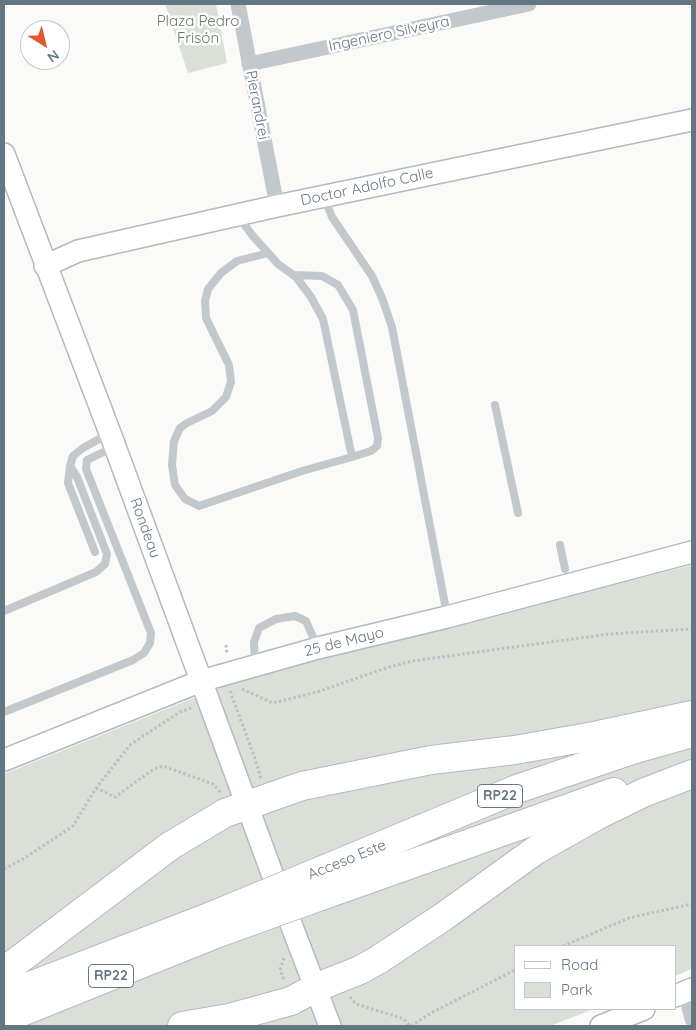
<!DOCTYPE html>
<meta charset="utf-8">
<style>
body{margin:0}
#map{position:relative;width:696px;height:1030px;overflow:hidden;background:#fafaf8;font-family:Quicksand,sans-serif}
canvas{display:block}
.frame{position:absolute;inset:0;border:5px solid #657683;pointer-events:none}
.legend{position:absolute;left:514px;top:945px;width:162px;height:65px;box-sizing:border-box;background:#fff;border:1px solid #c1c8cd;margin:0;padding:6px 9px;list-style:none;font-size:15px;color:#657683}
.legend li{display:flex;align-items:center;gap:10px;height:25px}
.legend b{width:25px;border:1px solid #c1c8cd}
.north{position:absolute;left:20px;top:20px;width:50px;height:50px;box-sizing:border-box;background:#fff;border:1px solid #c1c8cd;border-radius:50%;rotate:144deg;font-size:14px;font-weight:700;line-height:20px;text-align:center;color:#657683}
.north::after{content:'';display:block;margin:auto;width:18px;height:22px;background:#e4572e;clip-path:polygon(50% 0,100% 100%,50% 72%,0 100%)}
</style>
<div id="map">
<canvas width="696" height="1030"></canvas>
<div class="frame"></div>
<ul class="legend">
<li><b style="height:6px;background:#fff"></b>Road</li>
<li><b style="height:14px;background:#dadfd7"></b>Park</li>
</ul>
<div class="north">N</div>
</div>
<script>
const ctx = document.querySelector('canvas').getContext('2d');
ctx.lineJoin = 'round';
function fillPath(path, color) { ctx.fillStyle = color; ctx.fill(path, 'evenodd'); }
const toPath = rows => new Path2D(rows.map(r => 'M' + r).join(''));
function strokePath(path, color, width, dash) { ctx.strokeStyle = color; ctx.lineWidth = width; ctx.lineCap = dash ? 'butt' : 'round'; ctx.setLineDash(dash || []); ctx.stroke(path); }
function drawText(font, color, halo, rows, align = 'center') {
  ctx.font = font + ' Quicksand,sans-serif'; ctx.lineWidth = 5; ctx.setLineDash([]); ctx.textBaseline = 'middle'; ctx.strokeStyle = halo; ctx.fillStyle = color; for (const [text, x, y, turn = 0] of rows) {
    ctx.save(); ctx.translate(x, y); ctx.rotate((+turn || 0) * Math.PI / 180); ctx.textAlign = isNaN(turn) ? turn : align; if (halo) ctx.strokeText(text, 0, 0); ctx.fillText(text, 0, 0); ctx.restore();
  }
}
fillPath(toPath([
 [165,4,216,4,227,63,188,73],
 [692,565,692,969,675,976,675,946,515,946,515,1009,594,1009,550,1026,4,1026,4,774,241,679]
]), '#dadfd7');
const secondary = toPath([
 [4,154,110,433,283,903,330,1026],
 [45,266,78,251,277,206,692,120],
 [4,760,201,681,318,648,447,617,692,552],
 [675,996,692,989],
 [601,1026,644,1009]
]);
const highway = toPath([
 [313,874,517,789,635,749,692,733],
 [321,896,614,792],
 [4,971,170,846,225,813,302,786,431,760,515,750,594,736,692,715],
 [4,996,214,915],
 [4,1019,218,933],
 [182,1026,229,1018,291,1001,315,988,360,970,378,960,443,917,536,850,598,815,643,793,692,774]
]);
strokePath(secondary, '#b3babf', 24);
strokePath(highway, '#b4b9bd', 30);
strokePath(toPath([
 [226,645,227,655],
 [242,689,273,703,317,692,386,668,412,661,609,634,692,629],
 [230,691,256,761,261,779],
 [96,788,115,797,154,769,163,766,213,784,221,793],
 [4,869,23,859,73,826,96,788,131,744,180,712,191,708],
 [563,946,629,918,692,904],
 [284,958,280,970,284,980],
 [350,997,356,1004,404,1019,410,1026],
 [411,1026,431,1013,515,970]
]), '#bbbfc2', 3, [2.5, 2.5]);
strokePath(toPath([
 [324,197,332,217,372,276,382,298,392,327,447,615],
 [241,216,244,224,252,235,278,264,296,277,311,297,323,319,352,457],
 [268,253,237,261,221,273,208,289,205,301,206,318,229,365,231,382,226,397,212,411,187,423,180,428,174,441,172,465,175,485,185,499,199,506,302,471,352,457,371,451,377,446,378,438,353,310,338,285,322,276,293,275],
 [495,405,518,513],
 [560,545,565,569],
 [95,552,68,483,70,466,73,456,83,448,108,434],
 [4,611,96,572,105,564,107,554,77,477,70,466],
 [255,665,254,642,259,628,276,619,295,616,306,621,317,646],
 [4,712,133,660,144,653,150,643,151,633,86,469,87,460,114,447]
]), '#c3c8cc', 8);
strokePath(toPath([
 [238,4,277,206],
 [249,64,529,4],
 [685,992,692,1019]
]), '#c3c8cc', 15);
strokePath(secondary, '#fff', 21);
strokePath(highway, '#fff', 28);
const highwayBridge = toPath([
 [214,915,313,874],
 [218,933,321,896]
]);
strokePath(highwayBridge, '#b4b9bd', 30, []);
strokePath(highwayBridge, '#fff', 28);
for (const [x, y, w] of [
 [500,796,45],
 [111,976,45]
]) { const box = new Path2D(); box.roundRect(x - w / 2, y - 11.5, w, 23, 4); ctx.fillStyle = '#fff'; ctx.fill(box); strokePath(box, '#657683', 1); }
drawText('bold 14px', '#657683', null, [
 ["RP22",500,796],
 ["RP22",111,976]
]);
drawText('15px', '#687a64', '#fff', [
 ["Plaza Pedro",198,21],
 ["Frisón",198,38]
]);
drawText('15px', '#657683', '#fff', [
 ["Ingeniero Silveyra",389,34,-12],
 ["Pierandrei",257,105,79],
 ["Doctor Adolfo Calle",367,187,-12],
 ["Rondeau",145,528,70],
 ["25 de Mayo",344,642,-14],
 ["Acceso Este",347,860,-22]
]);
</script>
